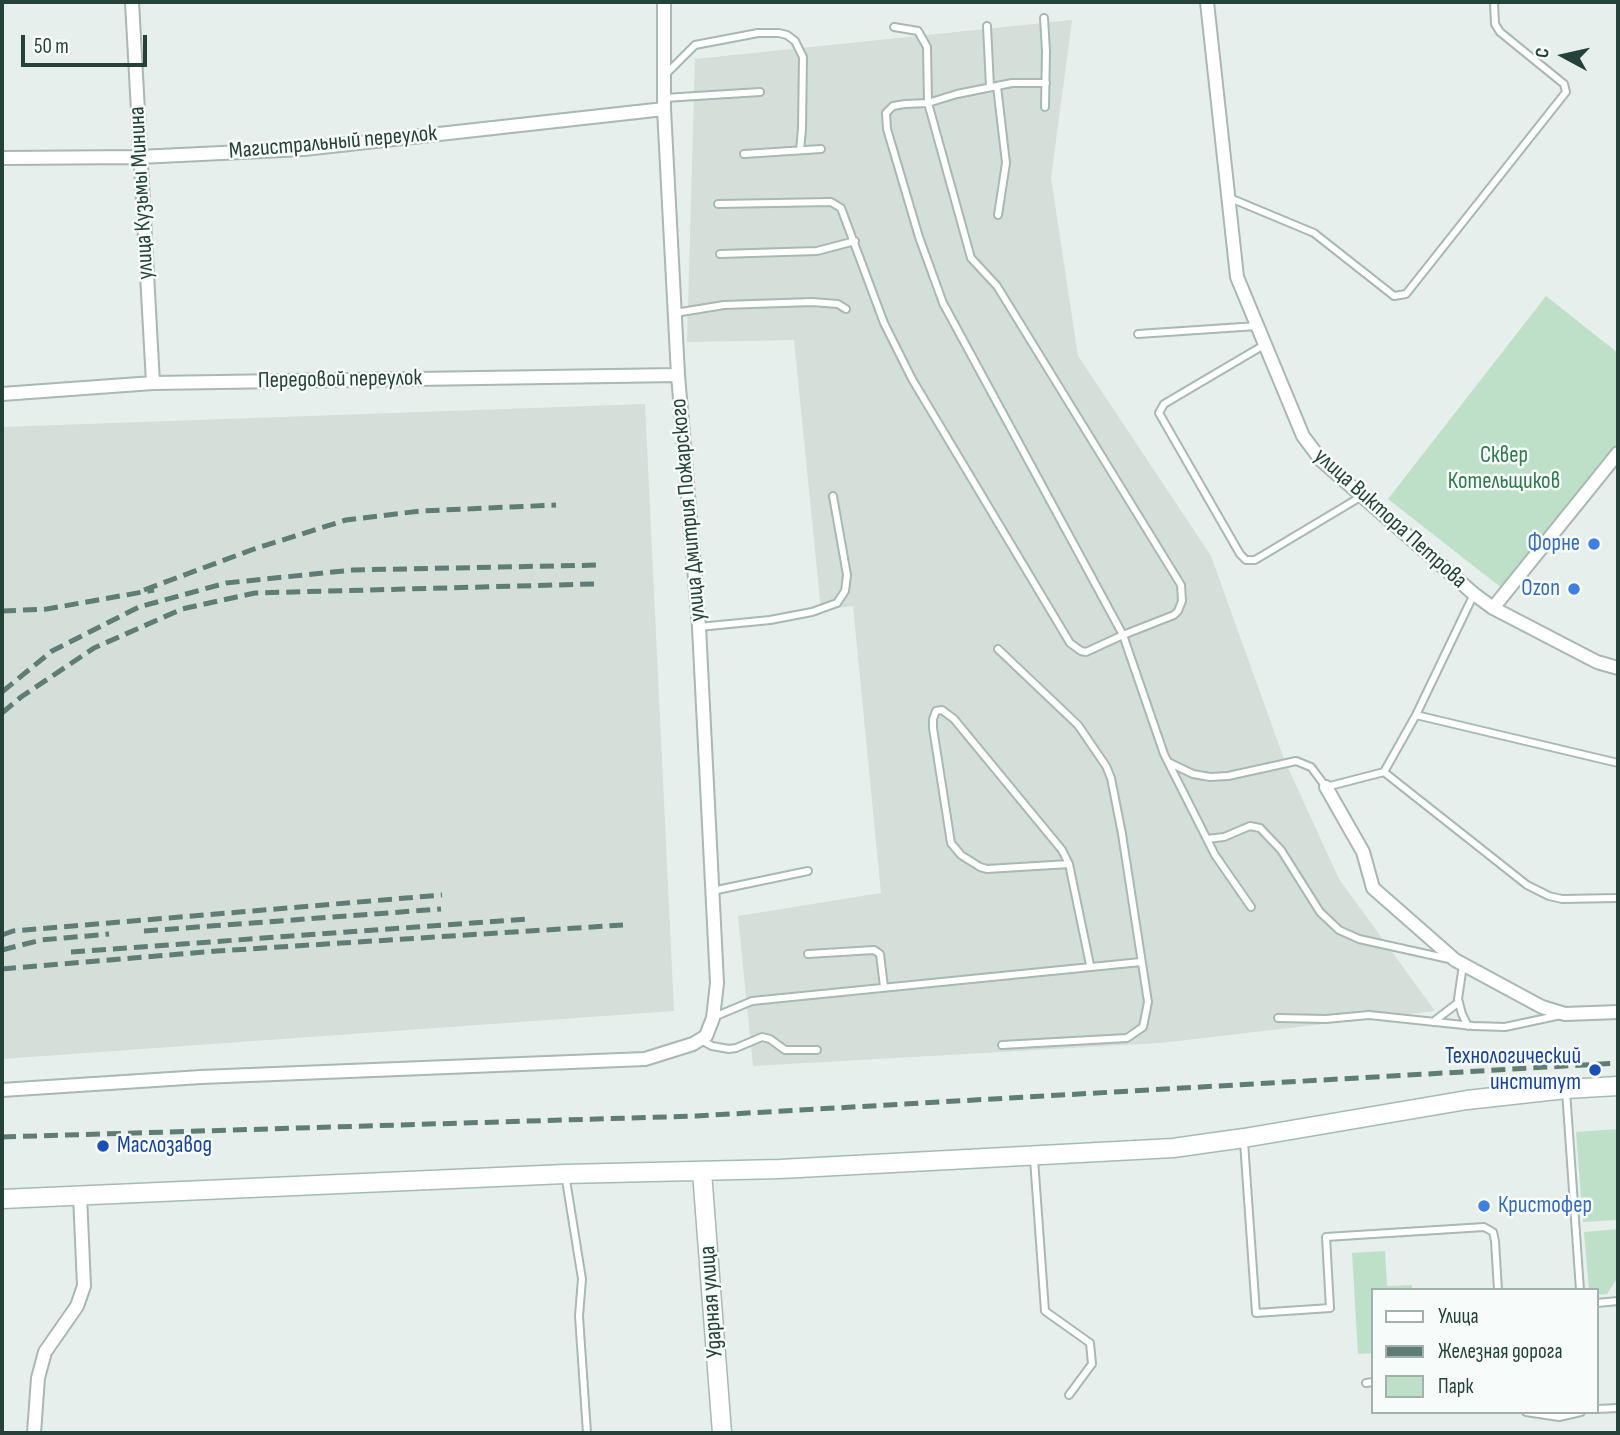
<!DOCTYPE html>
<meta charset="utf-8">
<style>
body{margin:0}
#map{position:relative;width:1620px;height:1435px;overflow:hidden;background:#e6efeb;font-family:"Sofia Sans Condensed",sans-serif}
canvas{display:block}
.frame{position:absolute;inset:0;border:4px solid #24423a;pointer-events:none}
.legend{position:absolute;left:1371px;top:1288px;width:228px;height:126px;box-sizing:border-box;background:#f7fbf9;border:2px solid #a3b1ad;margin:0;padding:9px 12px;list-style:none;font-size:21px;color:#24423a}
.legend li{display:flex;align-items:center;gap:14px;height:35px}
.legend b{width:35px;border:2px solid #a3b1ad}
.north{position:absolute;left:1529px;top:21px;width:70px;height:70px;-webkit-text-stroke:5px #f7fbf9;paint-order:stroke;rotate:278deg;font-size:19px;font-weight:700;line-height:28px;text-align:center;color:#24423a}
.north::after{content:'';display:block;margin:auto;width:24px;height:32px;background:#24423a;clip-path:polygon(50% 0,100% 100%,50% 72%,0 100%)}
.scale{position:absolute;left:21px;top:35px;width:126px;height:32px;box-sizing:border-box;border:4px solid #24423a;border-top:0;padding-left:9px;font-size:21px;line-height:24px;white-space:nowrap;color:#24423a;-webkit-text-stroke:5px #f7fbf9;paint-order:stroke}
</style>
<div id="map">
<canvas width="1620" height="1435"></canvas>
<div class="frame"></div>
<ul class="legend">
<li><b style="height:9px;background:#fff"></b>Улица</li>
<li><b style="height:9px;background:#5f7d75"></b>Железная дорога</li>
<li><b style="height:19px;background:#bfe0c8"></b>Парк</li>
</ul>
<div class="north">С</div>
<div class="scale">50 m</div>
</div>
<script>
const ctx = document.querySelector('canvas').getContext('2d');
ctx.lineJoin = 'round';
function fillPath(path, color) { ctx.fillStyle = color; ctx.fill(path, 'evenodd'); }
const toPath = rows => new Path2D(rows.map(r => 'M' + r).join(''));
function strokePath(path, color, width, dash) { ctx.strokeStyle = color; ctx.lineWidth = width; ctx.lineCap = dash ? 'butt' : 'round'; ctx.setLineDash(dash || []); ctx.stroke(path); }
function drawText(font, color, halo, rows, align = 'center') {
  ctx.font = font + ' "Sofia Sans Condensed",sans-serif'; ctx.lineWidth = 5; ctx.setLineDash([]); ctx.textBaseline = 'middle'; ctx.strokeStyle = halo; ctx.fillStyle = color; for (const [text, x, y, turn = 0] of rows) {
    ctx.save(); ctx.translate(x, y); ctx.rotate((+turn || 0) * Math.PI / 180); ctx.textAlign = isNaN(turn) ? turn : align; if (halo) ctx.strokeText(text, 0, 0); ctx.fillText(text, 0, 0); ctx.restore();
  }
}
fillPath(toPath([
 [1072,20,1051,178,1078,356,1211,556,1284,759,1339,879,1435,1011,1161,1043,753,1066,738,916,881,893,853,606,821,610,794,340,687,342,695,59],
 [645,404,674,1011,2,1059,2,427]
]), '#d4dfda');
fillPath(toPath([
 [1546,296,1618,353,1618,442,1503,589,1388,499],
 [1618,1129,1618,1220,1583,1222,1576,1132],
 [1618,1229,1618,1277,1607,1294,1597,1295,1597,1290,1589,1290,1584,1232],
 [1385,1251,1387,1286,1412,1285,1412,1290,1373,1290,1373,1353,1358,1354,1352,1253]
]), '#bfe0c8');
const lane = toPath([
 [1044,18,1046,51,1045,107],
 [987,26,990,87],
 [894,27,918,31,927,47,928,103,971,258,997,286,1181,585,1182,601,1178,611,1174,615,1123,635,943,303,919,237,887,129,886,113,893,106,905,104,928,103,931,102,957,94,1012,83,1046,83],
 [665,75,695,45,758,33,779,33,787,35,795,41,803,57,802,129,800,150],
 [997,86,1006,163,998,215],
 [664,98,760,92],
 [744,154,821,149],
 [1230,198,1314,233,1394,296,1406,294,1566,92,1564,84,1500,32,1495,24,1494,2],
 [718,204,831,202,841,208,884,323,912,379,1070,643,1081,651,1086,652,1123,635,1164,754,1168,762,1193,774,1210,777,1228,776,1296,761,1311,767,1326,787,1384,772,1527,885,1549,896,1562,899,1618,898],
 [720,254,817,251,855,241],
 [675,313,724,305,812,302,838,304,846,309],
 [1138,334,1257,326],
 [1264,345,1164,404,1159,413,1240,554,1246,560,1255,560,1362,496],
 [699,627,770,620,812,612,837,603,845,591,847,575,833,496],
 [998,649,1078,725,1106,766,1111,778,1122,834,1148,1002,1143,1027,1127,1038,1002,1045],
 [1416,715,1618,763],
 [1169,764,1215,855,1251,907],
 [1384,772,1416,715,1474,594],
 [1207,839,1224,837,1250,826,1260,828,1281,850,1320,912,1339,930,1359,939,1449,959],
 [1069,864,1062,850,954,719,942,710,936,711,933,719,933,728,951,843,961,855,980,867,987,869,1069,864,1090,965],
 [712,891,808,871],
 [808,954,874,950,880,954,884,987],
 [1463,965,1458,999,1462,1014,1468,1026],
 [714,1017,752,1001,1141,962],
 [1278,1018,1326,1019,1369,1015,1473,1026,1505,1027,1561,1015],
 [1433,1022,1459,1002],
 [701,1040,712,1046,729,1049,736,1048,762,1037,770,1039,785,1050,817,1050],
 [1566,1091,1580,1290],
 [1244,1142,1256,1313,1330,1308,1326,1237,1484,1227,1493,1232,1495,1241,1498,1290],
 [1034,1159,1045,1311,1090,1343,1092,1364,1069,1395],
 [565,1174,582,1279,579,1316,587,1433],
 [1597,1303,1618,1301],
 [1366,1383,1373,1382],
 [1597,1409,1618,1408],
 [1526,1412,1559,1417,1581,1412]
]);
const street = toPath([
 [132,2,153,383],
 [1207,2,1237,277,1303,436,1321,460,1474,594,1493,608,1597,662,1618,668],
 [2,158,139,157,304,149,664,109],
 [2,394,153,383,678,375],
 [1493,608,1618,453],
 [1326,787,1363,852,1373,888,1455,960,1542,1007,1565,1014,1618,1012],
 [2,1090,201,1077,645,1059,693,1044,706,1036,713,1018,717,983,699,627,678,375,664,109,664,2],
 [34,1433,38,1378,45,1352,77,1306,84,1286,80,1195]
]);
const secondary = toPath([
 [702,1172,722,1433],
 [2,1199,565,1174,780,1169,1173,1148,1244,1138,1467,1100,1566,1089,1618,1086]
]);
strokePath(lane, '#a8b8b2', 10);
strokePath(street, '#a8b8b2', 16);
strokePath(secondary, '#a4bbb3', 21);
strokePath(lane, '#fff', 6);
strokePath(street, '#fff', 12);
strokePath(secondary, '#fff', 18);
strokePath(toPath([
 [144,590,254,549,346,520,420,511,556,505],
 [2,611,47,609,154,590],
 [2,692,52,651,139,607,226,583,353,570,601,565],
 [2,713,21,697,94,648,182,609,255,593,594,584],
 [144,931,441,909],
 [2,935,13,931,442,895],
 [2,950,41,940,109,934],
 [71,952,527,919],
 [2,969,217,951,623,925],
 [2,1137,696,1116,1618,1063]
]), '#5f7d75', 5, [14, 7]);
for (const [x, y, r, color] of [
 [1594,544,7,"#3f7fe0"],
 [1574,589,7,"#3f7fe0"],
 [1595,1070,7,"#1a4fb4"],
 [103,1146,7,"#1a4fb4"],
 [1484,1206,7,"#3f7fe0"]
]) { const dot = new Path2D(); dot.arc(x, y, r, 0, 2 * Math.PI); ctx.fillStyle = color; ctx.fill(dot); strokePath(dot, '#f7fbf9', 2.5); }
drawText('23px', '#24423a', '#f7fbf9', [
 ["Магистральный переулок",333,143,-5],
 ["улица Кузьмы Минина",142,193,-93],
 ["Передовой переулок",340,380,-1],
 ["улица Дмитрия Пожарского",689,510,-95],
 ["улица Виктора Петрова",1390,519,42],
 ["Ударная улица",712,1302,-94]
]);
drawText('23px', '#2d7a4b', '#f7fbf9', [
 ["Сквер",1504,456],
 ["Котельщиков",1504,482]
]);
drawText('23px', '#366cbe', '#f7fbf9', [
 ["Форне",1580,544],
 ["Ozon",1560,589],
 ["Кристофер",1498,1206,"left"]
], 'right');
drawText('23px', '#164399', '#f7fbf9', [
 ["Технологический",1581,1057],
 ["институт",1581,1083],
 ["Маслозавод",117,1146,"left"]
], 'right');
</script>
